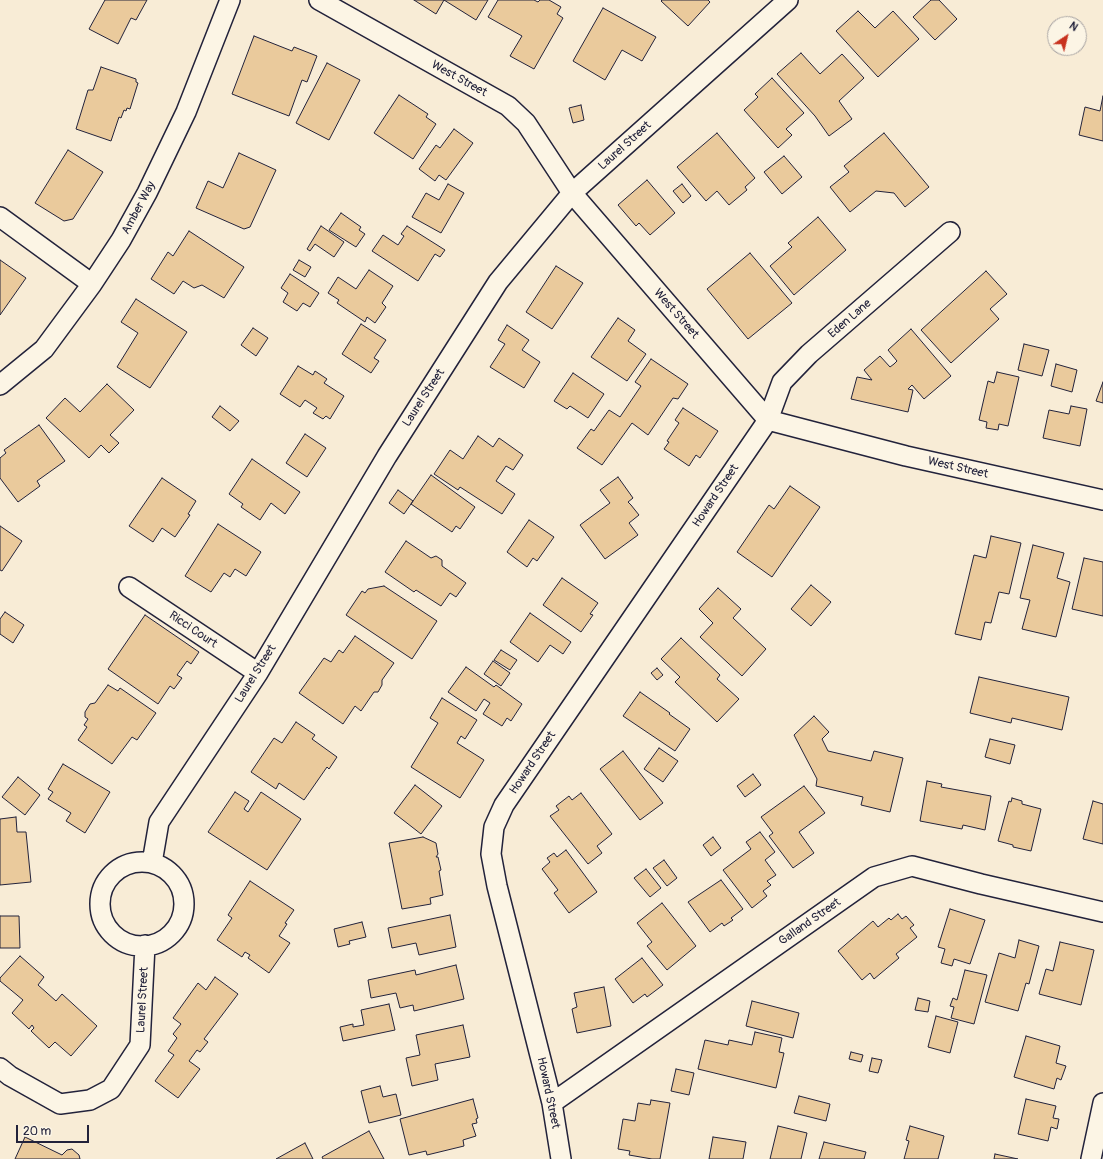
<!DOCTYPE html>
<style>
body{margin:0}
#map{position:relative;width:1103px;height:1159px;overflow:hidden;background:#f8ecd6;font-family:Pangolin,sans-serif}
canvas{display:block}
.north{position:absolute;left:1047px;top:16px;width:40px;height:40px;box-sizing:border-box;background:#fcf5e5;border:1px solid #a5a1a1;border-radius:50%;rotate:35deg;font-size:11px;font-weight:700;line-height:16px;text-align:center;color:#22223b}
.north::after{content:'';display:block;margin:auto;width:14px;height:18px;background:#c8321e;clip-path:polygon(50% 0,100% 100%,50% 72%,0 100%)}
.scale{position:absolute;left:16px;top:1125px;width:73px;height:18px;box-sizing:border-box;border:2px solid #22223b;border-top:0;padding-left:5px;font-size:12px;line-height:14px;white-space:nowrap;color:#22223b;-webkit-text-stroke:3px #fcf5e5;paint-order:stroke}
</style>
<div id="map">
<canvas width="1103" height="1159"></canvas>
<div class="north">N</div>
<div class="scale">20 m</div>
</div>
<script>
const ctx = document.querySelector('canvas').getContext('2d');
ctx.lineJoin = 'round';
function fillPath(path, color) { ctx.fillStyle = color; ctx.fill(path, 'evenodd'); }
const toPath = rows => new Path2D(rows.map(r => 'M' + r).join(''));
function strokePath(path, color, width, dash) { ctx.strokeStyle = color; ctx.lineWidth = width; ctx.lineCap = dash ? 'butt' : 'round'; ctx.setLineDash(dash || []); ctx.stroke(path); }
function drawText(font, color, halo, rows, align = 'center') {
  ctx.font = font + ' Pangolin,sans-serif'; ctx.lineWidth = 3; ctx.setLineDash([]); ctx.textBaseline = 'middle'; ctx.strokeStyle = halo; ctx.fillStyle = color; for (const [text, x, y, turn = 0] of rows) {
    ctx.save(); ctx.translate(x, y); ctx.rotate((+turn || 0) * Math.PI / 180); ctx.textAlign = isNaN(turn) ? turn : align; if (halo) ctx.strokeText(text, 0, 0); ctx.fillText(text, 0, 0); ctx.restore();
  }
}
const building = toPath([
 [105,0,147,0,136,20,131,18,118,44,89,29,105,0],
 [414,0,488,0,476,20,444,0,436,14,414,0],
 [498,0,534,0,538,2,540,0,549,0,561,7,557,14,563,18,534,69,510,56,522,36,488,17,498,0],
 [662,0,708,0,710,2,688,26,661,1,662,0],
 [931,0,939,0,957,19,935,40,913,17,931,0],
 [603,8,656,37,642,61,622,50,605,80,573,61,603,8],
 [858,11,875,28,893,11,919,39,878,77,836,31,858,11],
 [254,36,292,51,294,47,317,56,307,82,302,80,289,116,232,94,254,36],
 [801,53,820,74,842,54,864,78,839,101,852,119,829,136,815,116,777,74,801,53],
 [327,63,360,80,329,140,296,123,327,63],
 [101,67,136,79,136,82,138,83,130,109,127,108,126,111,124,110,121,118,119,117,111,141,76,129,88,90,93,90,101,67],
 [772,78,804,113,786,129,792,135,778,148,744,110,758,97,755,94,772,78],
 [399,95,428,114,426,117,436,124,413,159,374,133,399,95],
 [1103,96,1103,141,1079,135,1085,107,1100,111,1103,96],
 [581,105,584,120,573,123,569,108,581,105],
 [454,129,473,143,446,180,439,175,435,181,419,169,436,145,440,148,454,129],
 [717,133,755,178,745,187,747,190,729,205,717,191,706,201,677,167,717,133],
 [884,133,929,187,905,207,894,193,876,191,850,212,830,187,849,172,844,166,884,133],
 [68,150,103,172,73,219,64,221,35,203,68,150],
 [239,153,276,170,250,227,244,229,196,208,208,181,223,188,239,153],
 [784,156,802,177,782,194,764,172,784,156],
 [647,180,675,213,650,235,639,223,636,226,618,205,647,180],
 [448,184,464,193,441,233,412,217,426,193,439,200,448,184],
 [682,184,691,196,683,203,673,191,682,184],
 [341,213,361,227,359,230,365,234,356,247,329,230,341,213],
 [818,217,846,250,794,295,770,266,792,247,788,243,818,217],
 [321,226,344,242,334,257,315,244,310,251,307,249,321,226],
 [407,226,445,250,440,257,435,254,418,281,372,251,383,235,398,245,404,236,401,234,407,226],
 [189,231,244,267,224,298,202,285,194,288,183,281,174,294,151,279,168,252,173,256,189,231],
 [750,253,792,303,748,339,707,289,750,253],
 [0,260,26,278,0,315,0,260],
 [299,260,311,267,305,277,293,270,299,260],
 [556,266,583,283,552,329,526,312,556,266],
 [369,270,393,286,382,303,386,307,375,323,367,317,365,322,337,303,339,300,328,293,338,277,356,289,369,270],
 [986,271,1007,294,990,309,999,319,951,363,921,330,986,271],
 [290,274,319,293,310,307,303,303,297,311,283,302,288,293,281,288,290,274],
 [136,299,187,332,150,388,117,367,138,333,121,322,136,299],
 [618,318,635,330,628,341,646,354,627,381,591,357,618,318],
 [361,324,386,340,374,358,379,361,371,373,342,354,361,324],
 [507,325,529,340,522,350,540,362,524,388,490,367,505,344,498,340,507,325],
 [253,328,268,338,256,356,241,345,253,328],
 [911,329,951,376,924,399,912,385,908,389,913,390,908,412,851,399,857,377,872,380,864,370,880,356,890,367,894,364,897,361,888,350,911,329],
 [1024,344,1049,350,1042,376,1018,370,1024,344],
 [651,359,688,384,678,399,673,398,648,435,632,423,602,465,577,448,591,429,594,431,609,410,620,417,641,386,635,382,651,359],
 [1056,364,1077,370,1072,392,1051,386,1056,364],
 [298,366,313,375,315,371,327,379,324,383,344,396,330,419,326,416,323,419,313,413,317,408,305,400,300,407,280,394,298,366],
 [997,372,1019,377,1008,426,999,424,998,430,986,428,987,422,979,420,988,381,994,383,997,372],
 [573,373,604,394,588,418,570,406,567,409,554,401,573,373],
 [1103,382,1103,403,1096,401,1103,382],
 [107,384,134,410,110,435,119,443,109,453,101,445,89,458,46,418,65,398,80,412,107,384],
 [220,406,239,421,230,431,212,417,220,406],
 [1071,406,1087,409,1080,446,1043,438,1049,410,1069,414,1071,406],
 [683,408,718,431,700,458,696,455,689,466,664,449,669,442,667,441,679,423,675,420,683,408],
 [39,425,65,461,37,481,40,486,18,502,0,478,0,458,6,453,4,450,39,425],
 [305,434,326,448,307,477,286,463,305,434],
 [478,436,493,447,499,438,523,455,513,470,506,466,496,481,515,494,502,514,460,487,458,490,434,474,450,450,463,459,478,436],
 [252,459,300,492,285,514,271,503,260,520,241,507,243,504,229,494,252,459],
 [431,475,475,507,460,529,456,526,452,532,411,504,431,475],
 [618,477,633,498,628,502,631,505,639,515,629,523,638,535,605,559,580,525,610,503,600,490,618,477],
 [162,478,196,501,188,514,190,515,175,537,162,528,153,542,129,526,162,478],
 [790,486,820,507,772,577,737,552,769,505,774,509,790,486],
 [398,490,413,501,404,514,389,503,398,490],
 [529,520,554,537,537,561,533,558,527,567,507,552,529,520],
 [218,524,261,552,246,576,235,569,230,577,224,573,211,592,185,576,218,524],
 [0,526,22,541,2,571,0,570,0,526],
 [991,536,1021,543,1009,594,999,592,991,623,985,622,981,640,955,634,974,555,986,558,991,536],
 [406,541,431,558,436,556,442,560,442,566,466,583,456,597,450,593,441,606,416,590,414,592,385,572,406,541],
 [1033,545,1064,553,1057,578,1070,582,1056,637,1022,629,1030,600,1020,598,1033,545],
 [1084,558,1103,562,1103,616,1072,609,1084,558],
 [562,578,598,603,590,614,593,615,581,632,543,605,562,578],
 [811,585,831,602,811,626,791,609,811,585],
 [384,586,437,621,412,659,346,615,362,591,365,593,368,589,384,586],
 [718,588,741,609,733,618,766,649,742,676,700,637,713,623,699,609,718,588],
 [5,612,24,625,13,643,0,634,0,619,5,612],
 [530,613,571,642,563,654,550,645,538,662,510,642,530,613],
 [145,615,199,652,191,664,187,661,177,675,182,678,174,689,170,686,158,704,108,669,145,615],
 [355,636,394,663,382,680,382,685,378,692,374,692,361,711,355,706,343,724,299,693,324,658,331,662,339,650,343,653,355,636],
 [681,638,720,675,717,679,739,699,717,722,675,682,680,677,661,659,681,638],
 [501,650,517,660,510,670,494,660,501,650],
 [493,661,510,673,501,686,484,674,493,661],
 [466,667,494,687,496,685,522,704,511,721,507,718,502,726,483,714,490,703,484,699,476,711,448,692,466,667],
 [657,668,663,675,657,680,651,673,657,668],
 [979,677,1069,697,1062,730,1012,718,1011,723,970,713,979,677],
 [108,685,118,691,120,688,156,713,137,740,132,737,112,764,78,740,87,727,84,725,88,719,85,717,85,712,90,704,95,703,108,685],
 [640,692,670,713,669,714,690,729,675,751,623,716,640,692],
 [442,698,477,720,465,739,461,736,457,743,484,760,460,798,411,767,438,723,430,718,442,698],
 [814,716,829,732,822,739,828,751,871,761,874,751,903,758,890,812,861,805,863,797,816,786,817,779,794,735,814,716],
 [296,722,315,735,312,739,337,757,329,769,327,767,304,800,279,783,276,789,251,772,274,738,282,743,296,722],
 [990,739,1015,745,1010,764,985,757,990,739],
 [659,748,678,761,663,782,644,769,659,748],
 [623,751,663,803,640,820,600,769,623,751],
 [63,764,110,792,85,833,66,821,71,813,48,799,53,792,48,789,63,764],
 [753,774,761,785,745,797,737,786,753,774],
 [18,777,40,795,25,815,2,797,18,777],
 [927,781,942,784,941,787,991,796,985,830,963,825,962,829,920,821,927,781],
 [415,785,442,806,421,834,394,813,415,785],
 [804,786,825,813,799,832,814,853,793,868,769,836,773,833,761,817,804,786],
 [235,792,249,801,244,809,248,812,261,792,301,819,267,870,208,832,235,792],
 [581,793,612,834,597,846,602,853,588,864,550,816,559,810,556,806,569,796,572,800,581,793],
 [1012,798,1022,801,1022,804,1041,809,1031,851,1013,847,1013,845,998,841,1009,801,1011,802,1012,798],
 [1093,801,1103,804,1103,844,1083,839,1093,801],
 [16,817,17,832,26,832,31,882,0,885,0,819,16,817],
 [760,832,775,852,765,860,776,875,767,881,771,885,763,891,767,896,752,908,723,870,751,849,746,842,760,832],
 [423,837,436,843,438,854,436,857,438,857,441,870,439,871,443,895,430,898,431,904,402,909,389,843,423,837],
 [713,837,721,848,711,856,703,845,713,837],
 [566,850,597,892,569,913,554,893,558,890,542,869,550,862,547,858,554,853,557,857,566,850],
 [664,860,677,878,667,886,653,868,664,860],
 [646,869,661,888,650,897,634,878,646,869],
 [721,880,743,909,731,918,733,920,724,926,722,923,710,932,688,902,721,880],
 [250,881,294,910,285,923,287,924,279,936,290,943,269,973,248,958,250,955,245,952,242,957,217,940,232,918,228,915,250,881],
 [662,903,696,946,667,970,647,946,652,942,637,923,662,903],
 [950,909,985,920,970,964,954,959,952,966,941,963,945,949,938,947,950,909],
 [898,914,902,919,906,916,914,925,910,928,917,937,896,954,899,958,874,979,870,973,862,980,838,951,873,921,878,927,889,918,891,920,898,914],
 [450,915,456,947,419,955,416,943,392,948,388,928,450,915],
 [0,916,19,916,20,948,0,948,0,916],
 [362,922,366,937,349,941,350,944,338,947,334,929,362,922],
 [1019,940,1039,946,1029,984,1026,983,1018,1011,985,1002,999,953,1015,958,1019,940],
 [1060,942,1094,950,1081,1005,1039,994,1046,969,1053,971,1060,942],
 [20,956,44,977,38,985,56,1001,62,994,97,1026,71,1056,55,1042,49,1048,31,1031,34,1028,32,1025,29,1029,12,1013,23,1000,0,981,0,978,20,956],
 [642,958,663,985,647,997,645,994,633,1003,615,979,642,958],
 [456,965,464,999,414,1011,413,1005,400,1008,396,993,371,998,368,980,415,970,416,975,456,965],
 [965,970,987,975,974,1024,951,1018,954,1007,950,1006,953,998,957,1000,965,970],
 [215,977,238,994,204,1039,208,1042,200,1052,197,1050,189,1061,200,1069,178,1098,155,1081,174,1055,168,1051,177,1038,173,1034,181,1024,173,1018,198,983,206,990,215,977],
 [604,987,611,1026,577,1033,572,1009,577,1007,574,993,604,987],
 [918,998,930,1001,928,1012,915,1010,918,998],
 [752,1001,799,1013,793,1038,746,1026,752,1001],
 [389,1004,395,1030,343,1041,340,1027,353,1024,353,1027,364,1025,361,1010,389,1004],
 [936,1016,958,1022,950,1053,928,1047,936,1016],
 [463,1025,470,1057,435,1064,438,1080,412,1086,406,1058,420,1055,416,1035,463,1025],
 [755,1032,782,1038,779,1052,784,1053,776,1088,698,1069,705,1040,728,1045,729,1040,752,1045,755,1032],
 [1026,1036,1060,1046,1056,1063,1066,1066,1061,1080,1057,1078,1054,1089,1014,1077,1026,1036],
 [851,1052,863,1055,861,1062,849,1059,851,1052],
 [872,1058,882,1060,878,1073,869,1071,872,1058],
 [676,1069,694,1073,689,1095,671,1091,676,1069],
 [380,1086,383,1097,396,1094,401,1115,369,1123,361,1091,380,1086],
 [799,1096,830,1104,826,1121,794,1113,799,1096],
 [473,1099,478,1118,476,1119,477,1123,472,1124,476,1136,463,1140,464,1146,427,1155,426,1151,409,1155,400,1119,473,1099],
 [1026,1099,1056,1106,1053,1118,1059,1119,1057,1129,1051,1127,1048,1141,1018,1134,1026,1099],
 [651,1100,670,1103,660,1159,652,1159,629,1155,630,1151,618,1149,623,1119,635,1121,638,1103,650,1105,651,1100],
 [778,1126,807,1133,801,1159,770,1159,778,1126],
 [910,1126,944,1136,938,1159,904,1159,909,1141,906,1140,910,1126],
 [369,1131,384,1159,323,1159,322,1157,369,1131],
 [25,1137,62,1155,67,1150,72,1149,79,1155,80,1159,15,1159,25,1137],
 [713,1137,746,1142,743,1159,709,1159,713,1137],
 [824,1142,866,1152,864,1159,819,1159,824,1142],
 [305,1143,313,1159,276,1159,305,1143],
 [995,1154,1018,1159,994,1159,995,1154]
]);
fillPath(building, '#eaca9c');
strokePath(building, '#22223b', 1);
const minor = toPath([
 [319,0,508,106,526,123,572,193,768,420,906,456,1103,500],
 [0,217,92,284],
 [0,385,44,349,92,284,121,240,147,193,186,112,230,0],
 [129,587,258,673],
 '100 904a42 42 0 1 1 84 0a42 42 0 1 1-84 0Z',
 [152,863,159,822,258,673,387,456,498,282,572,193,788,0],
 [0,1068,10,1076,60,1104,90,1100,111,1089,140,1045,145,945],
 [552,1103,874,877,912,866,981,884,1103,912],
 [561,1159,552,1103,497,886,491,854,494,827,504,805,768,420,782,382,809,354,950,232],
 [1091,1159,1103,1103]
]);
strokePath(minor, '#22223b', 22);
strokePath(minor, '#fcf5e5', 19);
drawText('12px', '#22223b', '#fcf5e5', [
 ["West Street",459,79,29],
 ["Laurel Street",625,146,-42],
 ["Amber Way",139,208,-62],
 ["West Street",676,314,49],
 ["Eden Lane",850,319,-41],
 ["Laurel Street",424,398,-57],
 ["West Street",958,468,13],
 ["Howard Street",716,496,-56],
 ["Ricci Court",193,630,34],
 ["Laurel Street",256,674,-58],
 ["Howard Street",533,763,-56],
 ["Galland Street",810,922,-35],
 ["Laurel Street",143,1000,-87],
 ["Howard Street",548,1093,78]
]);
</script>
